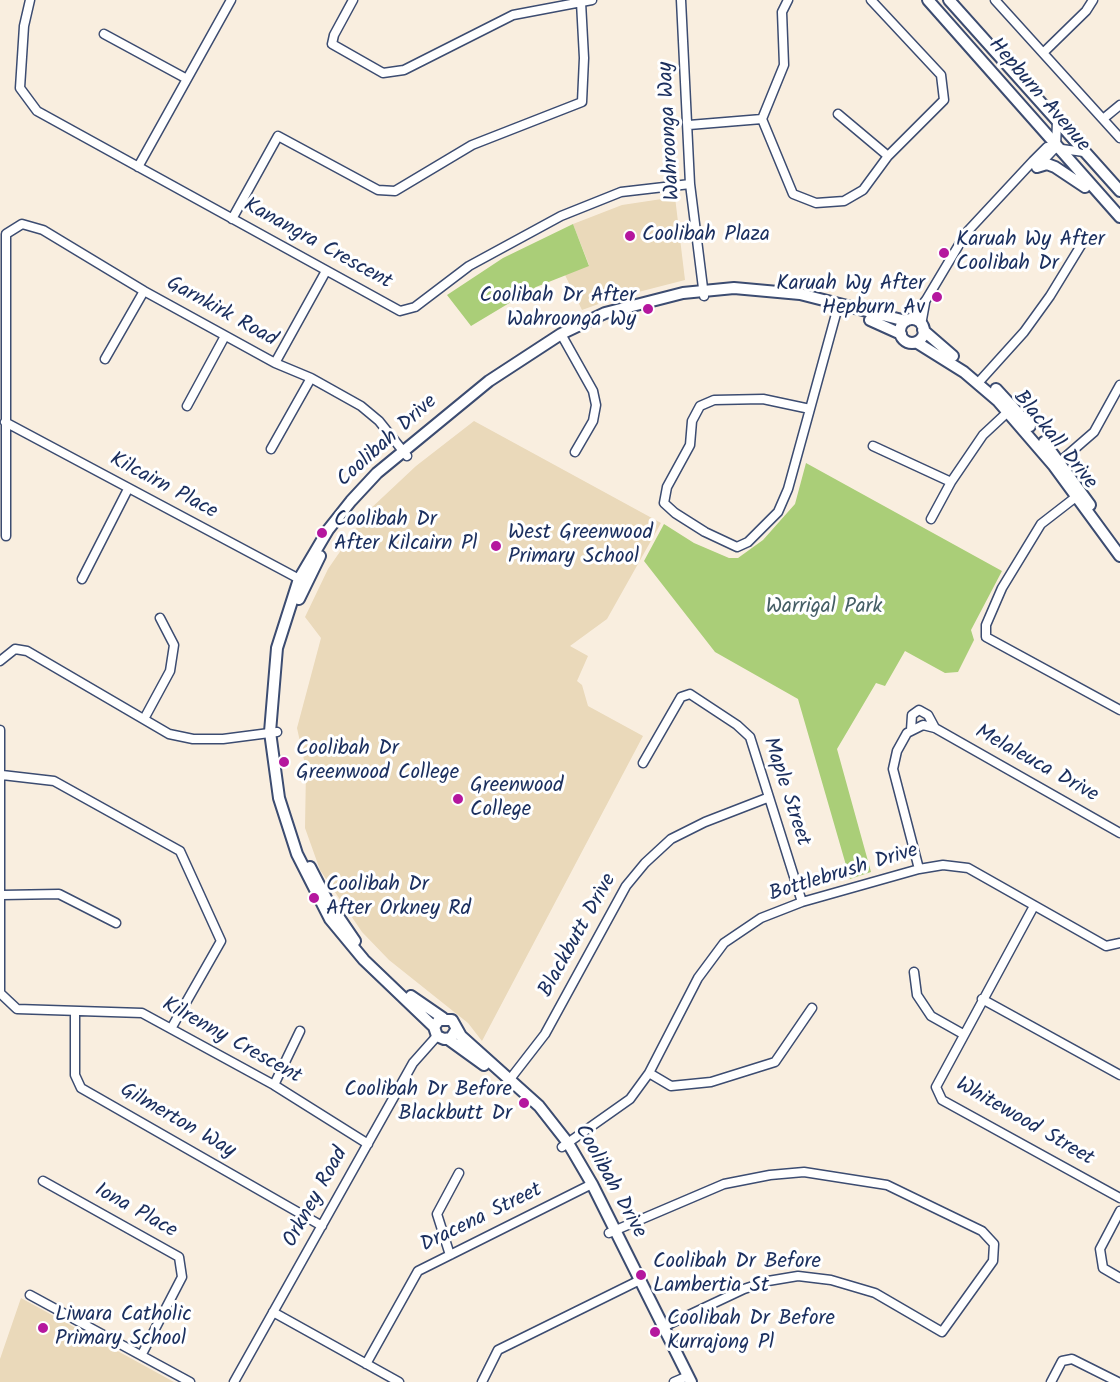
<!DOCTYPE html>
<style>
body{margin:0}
canvas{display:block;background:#f9eedf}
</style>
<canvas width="1120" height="1382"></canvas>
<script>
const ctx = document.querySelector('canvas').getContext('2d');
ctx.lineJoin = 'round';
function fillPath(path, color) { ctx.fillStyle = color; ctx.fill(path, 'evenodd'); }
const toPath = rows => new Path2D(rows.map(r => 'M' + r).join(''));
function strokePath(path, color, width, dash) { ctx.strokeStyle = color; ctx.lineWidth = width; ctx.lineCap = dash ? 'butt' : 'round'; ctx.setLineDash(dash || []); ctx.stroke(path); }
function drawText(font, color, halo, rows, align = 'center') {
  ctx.font = font + ' Kalam,sans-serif'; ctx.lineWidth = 6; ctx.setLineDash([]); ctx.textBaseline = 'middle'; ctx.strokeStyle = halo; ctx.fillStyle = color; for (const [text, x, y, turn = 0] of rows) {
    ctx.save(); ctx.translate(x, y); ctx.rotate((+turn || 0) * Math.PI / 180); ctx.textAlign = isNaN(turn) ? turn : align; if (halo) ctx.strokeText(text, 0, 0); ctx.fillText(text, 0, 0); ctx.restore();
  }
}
fillPath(toPath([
 [675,197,685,280,615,298,582,310,565,275,589,265,573,224,622,205],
 [474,421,661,523,607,619,570,646,588,656,577,681,582,685,588,706,643,736,482,1041,468,1023,389,960,362,932,320,870,305,828,306,769,297,728,321,638,305,617,328,569,368,511,416,466],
 [21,1298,174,1382,0,1382,0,1359]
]), '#ead9ba');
fillPath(toPath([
 [573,224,589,266,536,287,471,326,447,295,503,258],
 [806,463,1002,571,971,630,974,640,958,672,945,673,905,651,885,686,876,683,837,749,871,872,850,879,798,699,715,652,644,561,664,524,694,543,729,558,738,558,763,540,795,504]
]), '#aace78');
const minor = toPath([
 [30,0,24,26,20,88,37,111,400,311,415,307,469,266,561,216,621,192,690,184],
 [353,0,334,35,332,44,383,73,404,70,513,15,592,0],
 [681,0,690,184,704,296],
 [788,0,782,12,784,65,762,119,793,194,816,203,844,201,863,190,888,156,944,100,941,75,871,0],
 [995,0,1120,138],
 [104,34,187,79],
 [1043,53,1086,11,1093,0],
 [838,114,888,156],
 [1103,119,1120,105],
 [689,125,762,119],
 [1039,165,1056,147,1057,121],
 [138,167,231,0],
 [232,219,278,136,378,190,395,191,472,145,582,102,584,58,581,2],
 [910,320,926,300,966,233,1033,161,1047,147,1084,152],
 [921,325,925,303],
 [561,334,593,391,596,405,593,421,575,452],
 [105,359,144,291],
 [275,363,326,271],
 [978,383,1024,332,1050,296,1083,242],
 [187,406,225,336],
 [810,409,763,399,714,400,700,406,692,421,690,445,667,487,664,503,675,513,705,532,737,547,748,542,778,512,788,489,810,409,839,303],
 [5,422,303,581],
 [873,446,951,482],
 [271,449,311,378],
 [1056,465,1094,432,1120,385],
 [1081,493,1041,524,1002,588,986,625,986,637,1120,710],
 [931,519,951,482,983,435,1012,408],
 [6,536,6,234,22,224,43,230,144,291,275,363,311,378,361,406,379,421,407,456],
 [82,579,128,489],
 [0,661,15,649,27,651,169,734,193,739,223,739,277,732],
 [144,719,170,671,174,645,160,618],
 [0,730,0,993,17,1009,142,1013,274,1085,368,1144],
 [911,730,912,715,919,710,928,715,935,728],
 [643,763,681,697,690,694,737,725,750,737,802,902],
 [2,775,54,781,180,851,221,941,172,1027],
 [919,869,893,769,897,751,907,733,923,725,935,728,1120,833],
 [2,895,59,894,116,923],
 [1034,906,936,1087,942,1100,1120,1198],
 [914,972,917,995,931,1016,963,1034],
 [982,999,1120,1075],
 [75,1011,75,1075,81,1088,322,1226],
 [649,1073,671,1086,711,1082,775,1062,812,1008],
 [507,1083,545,1034,626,886,645,863,671,839,705,822,767,798],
 [274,1085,300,1031],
 [562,1147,630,1099,649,1073,698,978,724,943,761,918,802,902,919,869,943,865,968,868,1106,946,1120,943],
 [43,1181,179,1257,182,1277,142,1354],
 [1120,1211,1100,1249,1103,1268,1120,1278],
 [609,1233,724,1184,770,1175,804,1172,887,1185,982,1231,994,1244,993,1261,942,1332,875,1293,831,1280,798,1276,768,1281,744,1289,657,1330],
 [450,1255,437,1214,459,1173],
 [30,1295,190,1382],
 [273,1312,399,1382],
 [366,1364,418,1271,592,1184],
 [234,1382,413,1063,437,1036],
 [482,1382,498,1350,640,1280],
 [674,1382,688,1376],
 [1051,1382,1062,1361,1072,1359,1118,1382]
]);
const major = toPath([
 [928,0,1120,217],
 [949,0,1120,191],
 [1037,167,1047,164,1055,167,1085,187],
 '900 331a12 12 0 1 1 24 0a12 12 0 1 1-24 0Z',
 [870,320,901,334],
 [923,330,953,356],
 [916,342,964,372,998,401,1054,466,1120,556],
 [996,389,1030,426],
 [1044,442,1090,505],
 [299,599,320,556],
 [310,867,327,900,355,941],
 [411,996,443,1018],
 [434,1027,364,960,330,919,297,854,279,798,270,732,277,648,299,579,328,530,351,501,377,473,489,381,561,334,605,313,683,293,734,288,800,294,906,321],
 [456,1030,451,1038,444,1039,437,1036,434,1027,439,1020,452,1020,461,1036,539,1106,568,1143,592,1184,691,1382],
 [448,1039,484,1065]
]);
strokePath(minor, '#3c4c71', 11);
strokePath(major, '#3c4c71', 14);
strokePath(minor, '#fff', 8);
strokePath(major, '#fff', 10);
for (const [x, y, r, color] of [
 [630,236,6,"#b5179e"],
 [944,253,6,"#b5179e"],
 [937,297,6,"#b5179e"],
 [648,309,6,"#b5179e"],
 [322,533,6,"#b5179e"],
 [496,546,6,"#b5179e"],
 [284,762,6,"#b5179e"],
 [458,799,6,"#b5179e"],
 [314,898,6,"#b5179e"],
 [524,1103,6,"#b5179e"],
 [641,1275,6,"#b5179e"],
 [43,1328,6,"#b5179e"],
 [655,1332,6,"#b5179e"]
]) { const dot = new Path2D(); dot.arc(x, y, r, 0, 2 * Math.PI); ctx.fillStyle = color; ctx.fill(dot); strokePath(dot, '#fff', 2); }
drawText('21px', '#1b2f5e', '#fff', [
 ["Hepburn Avenue",1038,96,49],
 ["Wahroonga Way",671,131,-93],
 ["Kanangra Crescent",317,245,29],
 ["Garnkirk Road",221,313,29],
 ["Blackall Drive",1054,441,51],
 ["Coolibah Drive",388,442,-42],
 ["Kilcairn Place",163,487,28],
 ["Melaleuca Drive",1036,765,29],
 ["Maple Street",785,792,72],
 ["Bottlebrush Drive",844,874,-17],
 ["Blackbutt Drive",579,936,-61],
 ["Kilrenny Crescent",231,1042,29],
 ["Gilmerton Way",177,1122,30],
 ["Whitewood Street",1024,1123,30],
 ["Coolibah Drive",609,1182,61],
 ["Orkney Road",317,1198,-61],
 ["Iona Place",135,1212,29],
 ["Dracena Street",482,1219,-26]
]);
drawText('21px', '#1b2f5e', '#fff', [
 ["Coolibah Plaza",642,236],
 ["Karuah Wy After",956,241],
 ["Coolibah Dr",956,265],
 ["Karuah Wy After",925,285,"right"],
 ["Hepburn Av",925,309,"right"],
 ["Coolibah Dr After",636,297,"right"],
 ["Wahroonga Wy",636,321,"right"],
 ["Coolibah Dr",334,521],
 ["After Kilcairn Pl",334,545],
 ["West Greenwood",508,534],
 ["Primary School",508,558],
 ["Coolibah Dr",296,750],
 ["Greenwood College",296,774],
 ["Greenwood",470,787],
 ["College",470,811],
 ["Coolibah Dr",326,886],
 ["After Orkney Rd",326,910],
 ["Coolibah Dr Before",512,1091,"right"],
 ["Blackbutt Dr",512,1115,"right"],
 ["Coolibah Dr Before",653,1263],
 ["Lambertia St",653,1287],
 ["Liwara Catholic",55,1316],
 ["Primary School",55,1340],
 ["Coolibah Dr Before",667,1320],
 ["Kurrajong Pl",667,1344]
], 'left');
drawText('21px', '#465f66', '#fff', [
 ["Warrigal Park",824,608]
]);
</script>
